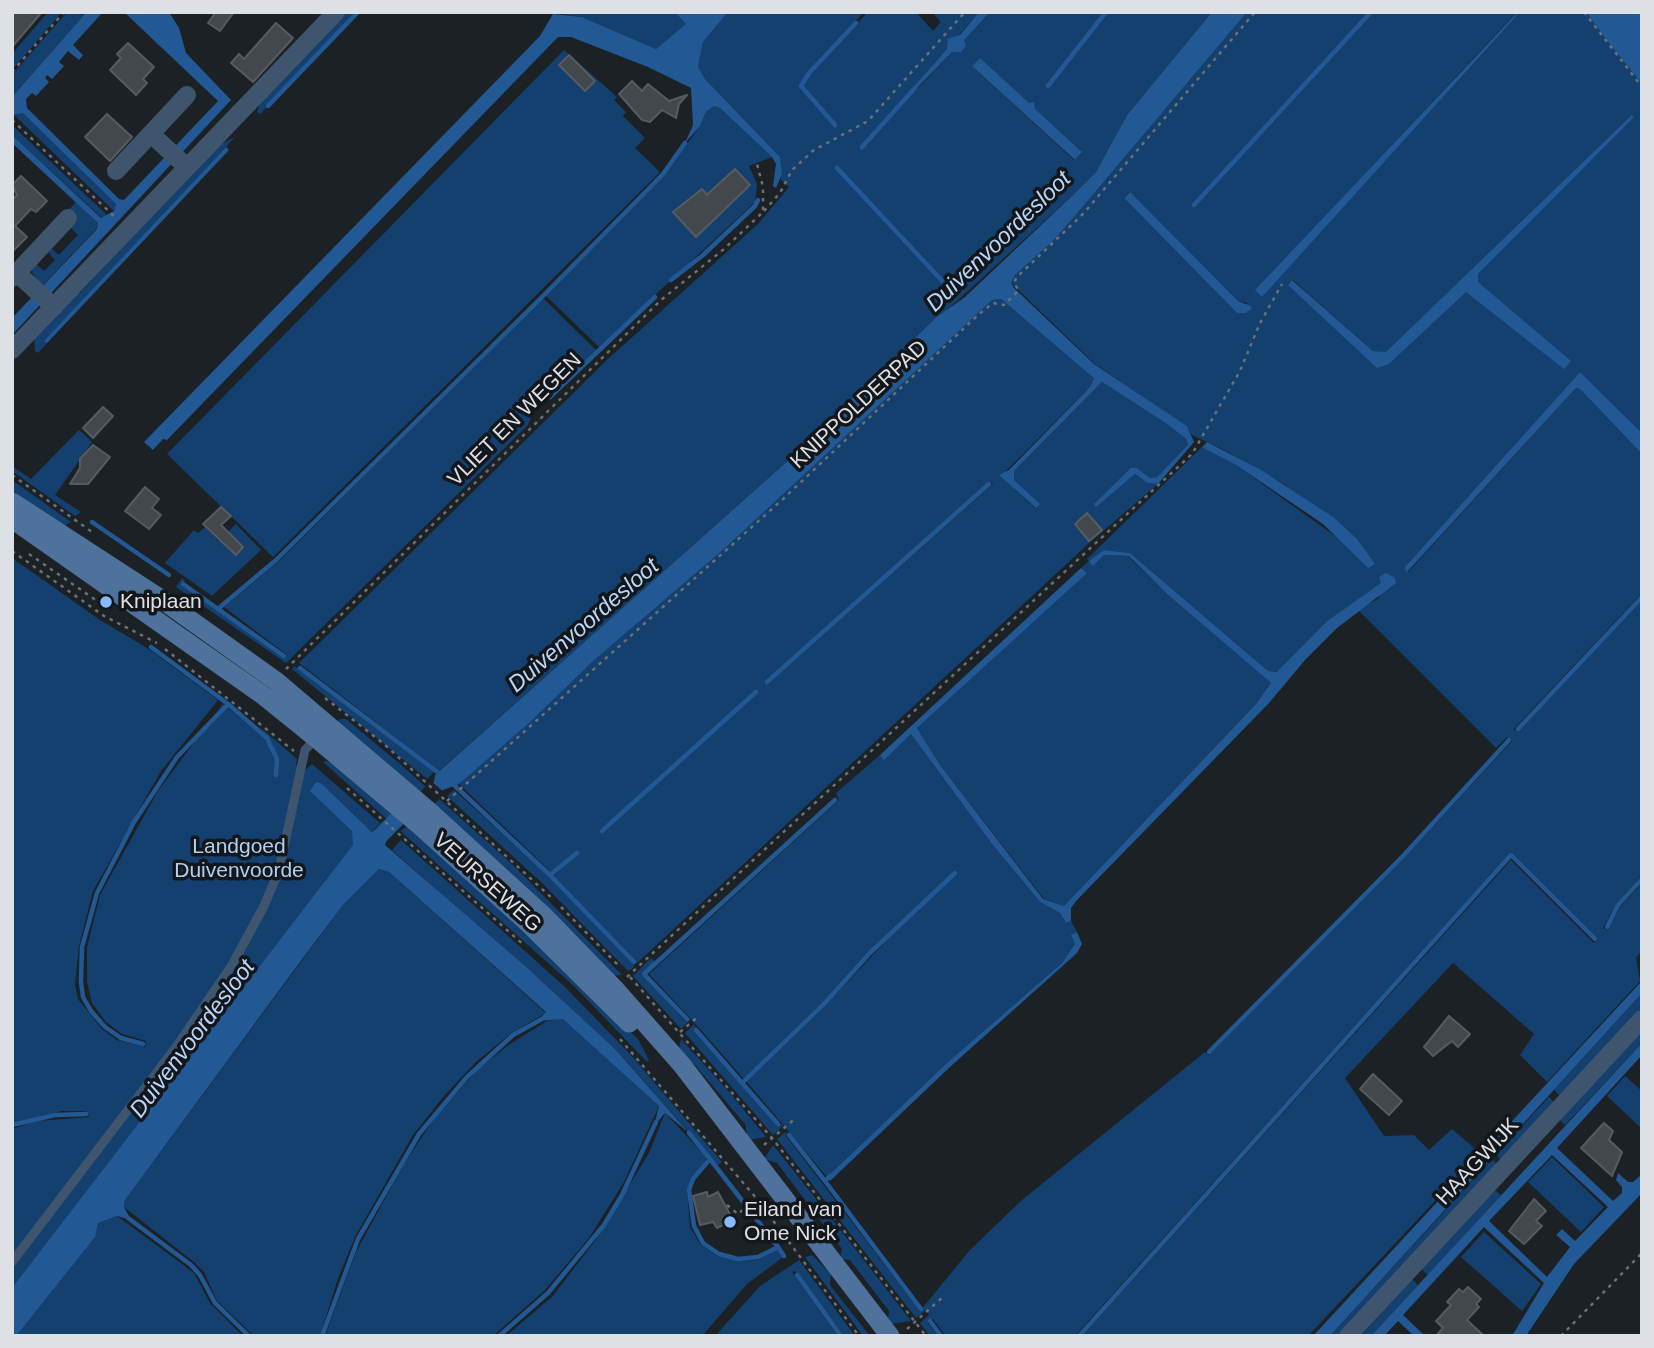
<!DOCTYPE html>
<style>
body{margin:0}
#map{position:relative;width:1654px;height:1348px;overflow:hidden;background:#1c2126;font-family:Helvetica,sans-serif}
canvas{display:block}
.frame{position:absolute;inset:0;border:14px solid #dde0e4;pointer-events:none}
</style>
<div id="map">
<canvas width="1654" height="1348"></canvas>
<div class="frame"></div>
</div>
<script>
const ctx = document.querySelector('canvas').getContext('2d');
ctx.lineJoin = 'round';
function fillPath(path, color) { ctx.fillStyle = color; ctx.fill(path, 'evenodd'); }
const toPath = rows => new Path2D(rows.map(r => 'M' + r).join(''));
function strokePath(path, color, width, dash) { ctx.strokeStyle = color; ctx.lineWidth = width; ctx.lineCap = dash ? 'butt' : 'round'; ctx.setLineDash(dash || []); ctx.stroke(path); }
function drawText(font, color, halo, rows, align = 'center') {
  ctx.font = font + ' Helvetica,sans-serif'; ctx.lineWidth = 7; ctx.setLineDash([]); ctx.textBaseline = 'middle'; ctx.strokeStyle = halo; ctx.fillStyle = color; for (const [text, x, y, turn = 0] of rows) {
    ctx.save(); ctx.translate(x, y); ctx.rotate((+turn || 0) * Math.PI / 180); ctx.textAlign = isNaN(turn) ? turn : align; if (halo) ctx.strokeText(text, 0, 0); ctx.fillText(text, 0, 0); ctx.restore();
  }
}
fillPath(toPath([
 [48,12,62,12,12,70,12,54],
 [67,12,84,15,12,97,12,75],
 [343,12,356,12,260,114,257,112,262,97],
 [547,12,675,12,687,24,656,49,582,17],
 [728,12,864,12,808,73,801,86,802,90,809,73,868,12,916,12,933,31,941,22,932,12,979,12,878,130,990,12,1212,12,1127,115,1096,172,1075,193,874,377,782,466,439,771,299,663,609,358,758,224,789,187,781,180,780,157,705,79,698,67,703,42],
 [979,59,1081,151,1074,160,972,66],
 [1247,12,1586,12,1642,84,1642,433,1580,372,1404,568,1408,572,1576,388,1580,389,1642,454,1642,593,1514,729,1518,732,1642,599,1642,875,1616,904,1603,928,1607,930,1620,907,1642,883,1642,950,1636,958,1640,981,1547,1082,1520,1055,1534,1034,1453,963,1345,1078,1384,1136,1414,1135,1429,1150,1452,1129,1480,1153,1308,1336,1082,1336,1511,860,1594,943,1598,940,1511,852,1075,1336,946,1336,933,1319,928,1323,938,1336,930,1336,920,1323,929,1315,926,1310,916,1318,777,1139,787,1131,786,1136,920,1311,970,1250,1022,1200,1205,1052,1209,1055,1405,857,1512,741,1507,737,1496,748,1358,610,1379,598,1382,583,1327,621,1278,672,1268,671,1130,553,1104,550,1093,566,1104,555,1128,556,1167,594,1271,683,1256,704,1064,906,1044,899,940,765,917,728,1086,573,1081,568,1089,561,1087,559,1202,447,1236,465,1374,564,1285,485,1226,451,1192,435,1186,426,1095,364,1011,283,1015,275,1053,241,1080,210],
 [1515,14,1278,277,1262,297,1256,290],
 [1633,115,1478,274,1477,282,1564,368,1466,291,1389,364,1288,284,1293,280,1373,351,1386,353],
 [1129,192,1238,301,1247,303,1237,313,1124,198],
 [564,50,617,97,614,100,626,112,623,116,645,138,635,148,660,172,273,557,167,454],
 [714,106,720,108,772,157,749,166,757,184,755,202,599,347,545,295,664,175,700,126,706,112],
 [15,112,23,112,116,204,114,211,13,114],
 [12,125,109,217,102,218,12,135],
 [235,137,45,341,47,343,38,353,35,351,34,336,74,292,80,293,117,253,121,244,213,148],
 [76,202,98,223,97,228,41,287,31,270,36,264,44,271,55,260,48,252,51,248,59,255,78,235,71,228,76,222,65,214],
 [543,298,596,350,533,411,528,425,286,663,176,587,182,578,185,581,182,586,285,658,287,655,224,607,279,561],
 [1001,299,1094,377,1090,387,1006,471,1004,479,1035,508,1039,504,1014,480,1014,471,1102,382,1167,424,1186,439,1188,446,1157,477,1150,478,1137,468,1096,506,1135,474,1147,483,1158,484,1088,544,637,963,554,876,579,850,551,872,459,784,592,662,723,550,974,316,992,300],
 [990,481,993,484,768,684,765,683],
 [756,690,758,692,603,833,600,830],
 [79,430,92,442,55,495,81,512,75,516,12,471,12,466,31,479],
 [12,480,71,522,64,526,12,496],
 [236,524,261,550,212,596,165,563,194,530,198,533,205,527,219,541],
 [12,558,100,620,149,649,218,700,161,771,93,891,79,946,75,985,78,999,102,1029,117,1040,145,1047,146,1041,122,1034,106,1022,92,1003,87,982,87,947,100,895,158,791,223,704,273,745,260,727,297,759,296,765,303,772,312,764,380,823,372,832,322,784,381,846,12,1318,12,1129,37,1121,89,1117,86,1111,62,1111,12,1123],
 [295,666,434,772,427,779,292,669],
 [341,719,346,719,399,763,512,864,622,975,609,976,335,723],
 [911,734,992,844,1040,902,1060,913,1066,923,1071,921,1077,932,1072,935,1075,944,1062,963,948,1062,827,1177,746,1081,817,1014,906,920,958,873,956,871,877,945,822,1005,744,1079,691,1019,681,1029,633,976,651,958,655,962,643,974,685,1021,690,1018,649,974,839,800,836,793,880,755,884,759],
 [326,761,339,765,545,948,638,1039,649,1060,647,1062,576,988,323,762],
 [454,790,549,876,634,965,633,968,628,971,541,882,447,796],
 [401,840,565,987,630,1054,722,1162,718,1165,615,1049,392,850],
 [379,869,389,872,546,1013,510,1034,476,1062,444,1096,413,1135,356,1235,338,1278,320,1336,254,1336,217,1301,204,1272,194,1262,124,1207,125,1200,343,905],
 [1642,993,1642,1007,1560,1096,1554,1090],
 [563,1018,659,1106,624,1182,589,1238,545,1290,493,1336,325,1336,356,1252,404,1164,434,1119,478,1069,510,1044,547,1021],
 [694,1024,696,1027,694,1030,777,1126,781,1124,783,1126,773,1135,685,1033],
 [1642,1029,1642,1043,1565,1125,1559,1119],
 [681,1039,730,1093,766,1137,748,1140,745,1124,695,1065,678,1054],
 [1625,1076,1642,1091,1642,1129,1607,1096],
 [1549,1097,1554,1102,1501,1160,1496,1154],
 [665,1113,707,1158,687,1189,690,1227,700,1244,718,1256,738,1261,758,1260,777,1249,783,1257,747,1284,702,1336,506,1336,553,1296,597,1238,649,1153],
 [773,1145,835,1223,911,1321,891,1324,888,1320,889,1311,850,1260,840,1259,842,1249,777,1163,764,1159],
 [1552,1157,1604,1207,1581,1232,1528,1182],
 [1492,1159,1497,1164,1340,1336,1330,1336],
 [1494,1189,1501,1195,1428,1275,1421,1269],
 [117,1216,194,1273,210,1303,243,1336,16,1336,98,1223],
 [1484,1232,1541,1284,1522,1311,1461,1257],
 [812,1255,831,1274,830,1285,870,1336,863,1336,805,1257],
 [799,1260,855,1336,844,1336,795,1271,792,1272,838,1336,715,1336,760,1286],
 [1412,1279,1418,1285,1371,1336,1361,1336]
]), '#13406f');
fillPath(toPath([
 [82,12,103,12,73,45,83,55,79,60,68,51,59,62,64,66,52,79,47,75,45,78,49,82,36,96,32,93,26,99,27,108,119,199,124,200,218,101,124,12,169,12,179,28,186,53,231,100,12,335,12,318,97,229,98,223,12,143,12,135,101,218,114,211,116,204,23,113,12,115,12,97,84,15],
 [675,12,728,12,703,42,698,67,705,79,780,157,782,174,776,188,773,186,776,164,772,157,720,108,714,106,706,112,700,126,685,143,693,125,691,88,648,67,571,37,558,37,167,440,163,439,153,450,144,442,540,36,553,14,582,17,656,49,686,24],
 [979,12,990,12,964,40,966,46,961,52,952,52,914,91,912,89,947,49,948,39,960,35],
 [1212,12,1247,12,1080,210,1053,241,1015,275,1011,283,1014,288,1094,364,1187,426,1194,442,1158,484,1147,483,1135,474,1096,507,1094,504,1131,468,1137,468,1150,478,1157,477,1188,445,1186,439,1167,424,1102,382,1014,471,1014,480,1040,504,1036,508,999,475,1009,470,1090,387,1094,378,1001,299,992,300,723,550,592,662,531,721,459,784,443,790,388,837,385,845,525,966,615,1049,689,1133,665,1113,654,1126,659,1106,563,1019,537,1021,546,1012,389,872,379,869,343,905,300,962,125,1200,124,1207,131,1220,117,1216,98,1223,95,1237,16,1336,12,1336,12,1288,353,845,352,831,310,791,316,782,322,784,376,836,384,834,434,782,435,775,782,466,937,317,965,297,1075,193,1096,172,1127,115],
 [1586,12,1642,12,1642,84,1610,44],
 [1516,14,1517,15,1262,297,1255,290],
 [980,58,1029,103,1034,102,1035,109,1082,152,1077,157,1075,160,972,66],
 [1632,115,1634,117,1478,274,1478,282,1571,361,1564,369,1466,292,1389,364,1377,368,1288,285,1292,280,1373,351,1386,352],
 [226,147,229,150,47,343,44,341],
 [1130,192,1238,301,1251,306,1251,309,1246,313,1237,313,1124,198],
 [1580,372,1642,433,1642,454,1580,389,1576,388,1407,572,1404,568],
 [1207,442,1261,470,1333,517,1357,539,1375,564,1368,568,1323,524,1236,465,1207,450,1202,447],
 [1104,550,1130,553,1268,671,1277,672,1327,621,1381,583,1379,577,1386,573,1394,577,1396,583,1337,628,1305,660,1269,703,1076,901,1071,908,1071,921,1066,923,1060,913,1040,902,992,844,911,734,884,760,880,755,1081,568,1087,573,917,728,940,765,1043,899,1064,906,1256,704,1271,683,1167,594,1129,556,1104,555,1093,566,1089,561],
 [1077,932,1082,944,1077,953,951,1066,830,1181,827,1177,948,1062,1062,963,1075,944,1071,935],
 [1640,983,1642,993,1330,1336,1313,1336],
 [1642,1043,1642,1055,1557,1148,1613,1201,1622,1193,1622,1187,1616,1180,1618,1173,1628,1182,1633,1182,1642,1174,1642,1193,1574,1264,1526,1336,1512,1336,1544,1283,1484,1227,1403,1315,1425,1336,1414,1336,1398,1321,1384,1336,1371,1336],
 [1552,1155,1608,1207,1575,1241,1562,1229,1556,1235,1570,1247,1547,1277,1489,1221]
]), '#225994');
fillPath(toPath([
 [431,781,446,794,391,839,381,831]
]), '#1c2126');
strokePath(toPath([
 [1048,86,1106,12],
 [268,106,358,12],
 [835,125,801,86,809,73,856,23],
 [862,147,915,88],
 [837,168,947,286],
 [1194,205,1371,12],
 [671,280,702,256,755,206,758,200],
 [550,397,655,297],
 [92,522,169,575],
 [183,584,284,656],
 [219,608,276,560,543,296,663,174,685,143],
 [151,647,228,704,267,738,277,759,276,775],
 [300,668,440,774],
 [767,682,989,484],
 [1518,729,1642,597],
 [453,784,550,875,634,962],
 [602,831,756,692],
 [550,875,577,853],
 [1607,927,1618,905,1642,879],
 [687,1019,644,974,835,800],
 [696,1030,778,1124],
 [143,1044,121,1038,105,1027,91,1011,83,997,81,982,82,947,97,893,134,822,177,757,228,704],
 [1209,1052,1403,856,1509,740],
 [743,1082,823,1005,870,953,955,873],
 [12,1125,55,1115,86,1114],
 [689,1133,710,1159,778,1247,758,1257,738,1259,719,1254,703,1243,694,1226,689,1190,693,1179,710,1159],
 [789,1135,825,1181],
 [830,1176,825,1181,921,1309],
 [128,1218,191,1265,200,1275,215,1303,249,1336],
 [778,1247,784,1256],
 [797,1275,841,1336],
 [930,1321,941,1336],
 [322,1336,358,1239,419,1134,467,1077,513,1035,542,1019],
 [499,1336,548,1293,604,1225,622,1195,656,1122],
 [1079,1336,1511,855,1595,939]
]), '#225994', 4.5);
strokePath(toPath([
 [366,850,412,804]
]), '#225994', 16);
const building = toPath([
 [12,12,42,12,12,47,12,12],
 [216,12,234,12,220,31,208,23,216,12],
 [276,23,293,38,253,82,231,63,239,54,244,59,276,23],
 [128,43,154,67,143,79,147,83,136,95,110,70,121,58,117,54,128,43],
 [569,55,595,81,585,91,559,65,569,55],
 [632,81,642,91,648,84,669,101,687,95,679,104,676,118,662,110,650,122,642,120,619,94,632,81],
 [107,114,132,137,110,161,85,137,107,114],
 [735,169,750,185,696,237,673,212,702,189,707,195,711,191,735,169],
 [21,176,47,201,36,212,31,209,15,226,27,237,12,252,12,200,17,195,12,185,21,176],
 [103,407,113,416,93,438,83,428,103,407],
 [93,445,110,457,88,484,70,484,80,468,80,459,93,445],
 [145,487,159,499,152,508,161,515,149,529,125,511,145,487],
 [221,507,231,516,221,525,243,547,236,555,203,524,221,507],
 [1087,513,1102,530,1089,541,1075,524,1087,513],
 [1449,1016,1470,1034,1458,1047,1452,1041,1433,1056,1424,1047,1449,1016],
 [1373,1074,1402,1101,1389,1115,1360,1089,1373,1074],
 [1604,1123,1613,1131,1609,1140,1622,1152,1612,1176,1581,1148,1604,1123],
 [707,1192,708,1197,718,1192,733,1220,717,1228,713,1222,700,1225,693,1196,707,1192],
 [1534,1199,1546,1211,1536,1221,1542,1226,1524,1244,1509,1231,1534,1199],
 [1468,1287,1481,1299,1476,1304,1479,1307,1467,1320,1484,1336,1436,1336,1443,1328,1436,1321,1451,1305,1447,1302,1459,1289,1463,1292,1468,1287]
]);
fillPath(building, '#43484d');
strokePath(building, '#565b61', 2);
strokePath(toPath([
 [1584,12,1642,87],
 [12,72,64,12],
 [12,120,115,217],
 [764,211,780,193,792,170,814,150,868,121,965,12],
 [12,475,92,532],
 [12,551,104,616,157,643],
 [29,554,113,612],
 [165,649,294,751],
 [286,669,661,300,724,249,763,212,763,187,757,164],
 [325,698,384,744,554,900],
 [347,788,525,946],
 [447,801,783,499,978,315,993,303,1004,305,1019,290,1014,284,1016,278,1083,214,1255,12],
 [561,907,618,965],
 [627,977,1192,454,1240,371,1260,323,1282,284],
 [630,977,772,1138,926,1336],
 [680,1032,699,1016],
 [620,1039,757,1199,859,1336],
 [764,1145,796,1118],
 [727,1205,738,1214,756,1199],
 [907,1329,944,1296],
 [1561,1336,1642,1253]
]), '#6b7074', 2.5, [3.5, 5]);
strokePath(toPath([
 [12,1262,176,1047,232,965,264,906,279,870,305,750,316,738]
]), '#3f556e', 9);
strokePath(toPath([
 [151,134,187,167],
 [116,171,187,95],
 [17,273,54,307],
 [12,278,68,218],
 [12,350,336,12],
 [1348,1336,1642,1019]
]), '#3f556e', 18);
strokePath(toPath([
 [12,502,161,599,276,681,430,812,545,917,615,989,682,1065,890,1336],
 [12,519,264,696,316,738,418,824,529,924,629,1023]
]), '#4e729b', 19);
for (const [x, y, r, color] of [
 [106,602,7,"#85bbfb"],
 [730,1222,7,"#85bbfb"]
]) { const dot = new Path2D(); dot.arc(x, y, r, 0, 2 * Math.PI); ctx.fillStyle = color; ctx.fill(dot); strokePath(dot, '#13171c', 2.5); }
drawText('21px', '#dde0e4', '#13171c', [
 ["KNIPPOLDERPAD",859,405,-43],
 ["VLIET EN WEGEN",515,420,-45],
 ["VEURSEWEG",487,883,42],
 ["HAAGWIJK",1478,1162,-47]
]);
drawText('21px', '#dde0e4', '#13171c', [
 ["Kniplaan",120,602],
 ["Eiland van",744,1210],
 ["Ome Nick",744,1234]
], 'left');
drawText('21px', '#b2cff0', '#13171c', [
 ["Landgoed",239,847],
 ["Duivenvoorde",239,871]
]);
drawText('italic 23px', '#bad7f9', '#13171c', [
 ["Duivenvoordesloot",999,242,-44],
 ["Duivenvoordesloot",584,626,-41],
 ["Duivenvoordesloot",193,1039,-53]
]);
</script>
